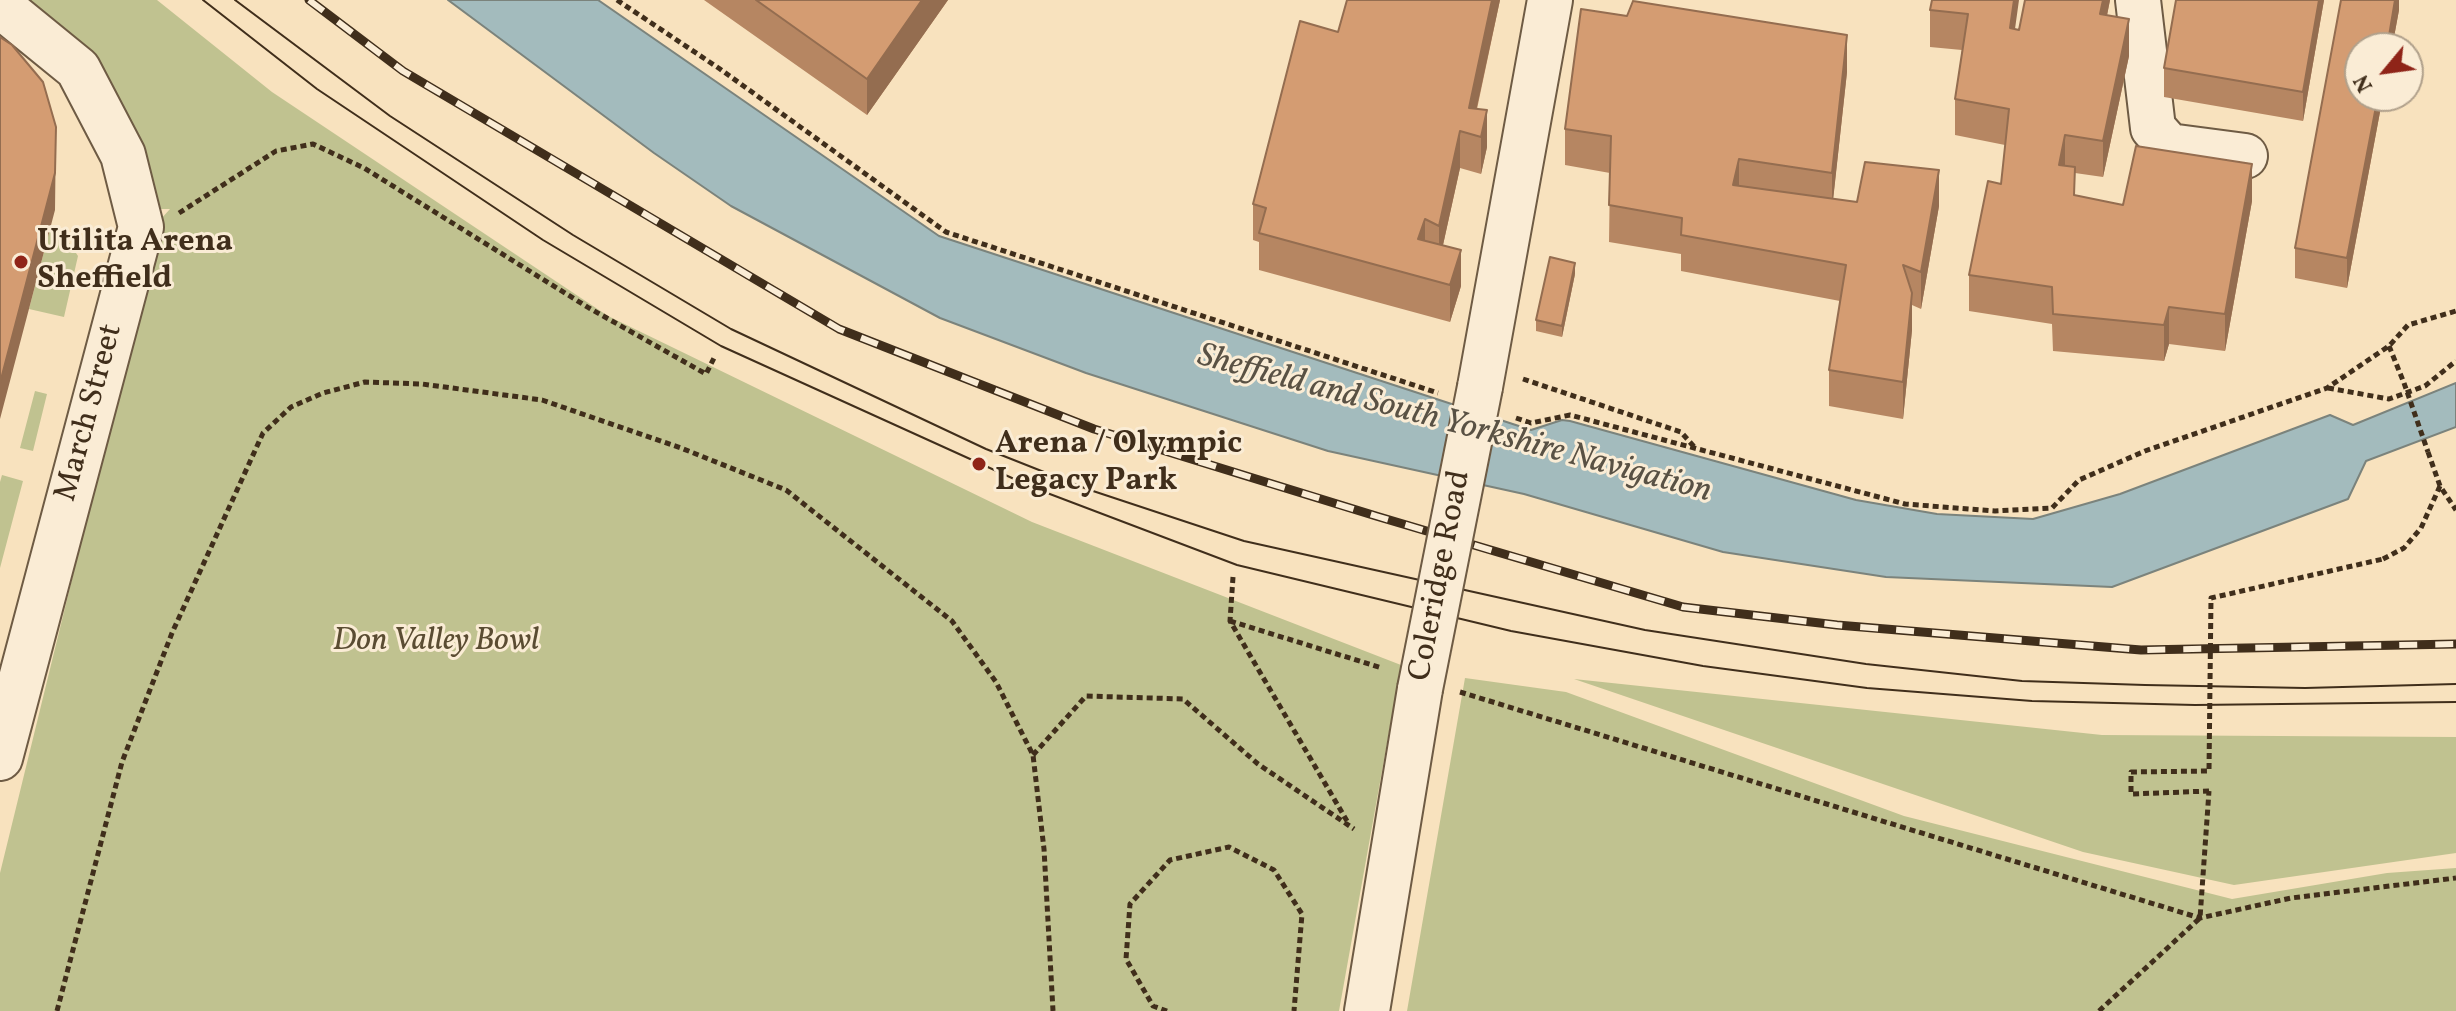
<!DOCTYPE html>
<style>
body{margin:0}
#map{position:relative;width:2456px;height:1011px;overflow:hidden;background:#f8e2be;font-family:Vollkorn,serif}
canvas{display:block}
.north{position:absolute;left:2344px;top:32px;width:80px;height:80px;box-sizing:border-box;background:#faecd5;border:2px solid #b0a08b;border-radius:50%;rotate:241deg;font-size:22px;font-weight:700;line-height:32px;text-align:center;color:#402e1b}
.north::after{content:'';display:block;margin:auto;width:28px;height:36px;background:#8f2418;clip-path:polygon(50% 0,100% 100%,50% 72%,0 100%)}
</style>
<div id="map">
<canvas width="2456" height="1011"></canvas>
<div class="north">N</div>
</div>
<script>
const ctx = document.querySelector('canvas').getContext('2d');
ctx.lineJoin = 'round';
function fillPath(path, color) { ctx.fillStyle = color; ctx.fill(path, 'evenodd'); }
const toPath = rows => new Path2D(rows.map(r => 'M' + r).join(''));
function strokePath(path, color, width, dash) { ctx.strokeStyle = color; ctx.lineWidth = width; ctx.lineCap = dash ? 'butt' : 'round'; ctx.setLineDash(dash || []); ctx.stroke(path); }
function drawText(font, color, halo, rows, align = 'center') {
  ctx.font = font + ' Vollkorn,serif'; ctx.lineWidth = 6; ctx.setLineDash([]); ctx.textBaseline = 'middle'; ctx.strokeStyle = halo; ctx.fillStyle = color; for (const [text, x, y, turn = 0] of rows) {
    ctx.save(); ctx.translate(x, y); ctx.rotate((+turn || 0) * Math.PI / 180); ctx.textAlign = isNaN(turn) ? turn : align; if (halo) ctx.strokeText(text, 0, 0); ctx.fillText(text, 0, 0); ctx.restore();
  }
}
fillPath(toPath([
 [17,0,157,0,272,92,608,316,1032,522,1401,665,1339,1011,0,1011,0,873,160,220,170,209,147,209],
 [51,225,58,226,78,256,64,317,29,309],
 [35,391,47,394,33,451,20,448],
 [2,475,23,481,0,568,0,482],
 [1465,678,1566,692,1904,816,2232,899,2387,873,2456,868,2456,1011,1407,1011],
 [1574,679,2102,735,2456,737,2456,853,2234,885,2083,852]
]), '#c0c290');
const water = toPath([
 [448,0,598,0,939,236,1531,430,1562,420,1570,421,1856,500,1937,514,2033,519,2120,494,2330,415,2353,425,2456,383,2456,427,2366,461,2348,499,2112,587,1886,577,1723,552,1524,494,1328,451,1086,373,940,318,731,206,654,153,448,0]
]);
fillPath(water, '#a3bbbd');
strokePath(water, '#7b837c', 2);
const minor = toPath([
 [2138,0,2153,128,2169,146,2245,156],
 [0,10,8,12,78,69,123,155,141,227,0,758],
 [1480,387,1550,0],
 [1367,1011,1420,689]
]);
strokePath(minor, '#6e5b44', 48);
strokePath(toPath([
 [617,0,720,69,946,232,1438,393],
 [179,213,276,151,313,144,364,168,589,308,706,374,714,358],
 [2389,346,2404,383],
 [1523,379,1681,432,1696,449],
 [2328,388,2389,399,2425,386,2456,361],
 [1516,418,1531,423,1570,415,1905,504,1995,511,2052,508,2079,480,2145,451,2327,388,2389,346,2408,325,2456,311],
 [2428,452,2440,486,2456,510],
 [2383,559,2404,548,2421,528,2440,486],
 [1233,577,1230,621,1347,821],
 [1230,621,1382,668],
 [1460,692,2200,918,2291,898,2456,878],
 [1033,755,1086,696,1183,699,1258,764,1354,829],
 [57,1011,122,762,172,633,263,433,291,407,323,393,365,382,422,384,542,400,681,448,786,490,952,621,996,682,1033,755,1044,849,1053,1011],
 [1167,1011,1153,1006,1126,959,1130,904,1170,860,1229,847,1274,870,1302,914,1294,1011],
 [2099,1011,2200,918,2209,791]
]), '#402e1b', 5, [6, 4]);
strokePath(minor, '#faecd5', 44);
strokePath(toPath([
 [203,0,317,89,543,240,721,346,1034,488,1237,565,1511,631,1703,666,1867,688,2032,701,2195,705,2456,702],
 [235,0,390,116,573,235,731,329,986,449,1087,489,1244,541,1645,630,1866,664,2022,681,2145,685,2305,688,2456,684]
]), '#402e1b', 2);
const rail = toPath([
 [309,0,403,71,839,329,1094,429,1376,516,1683,607,1837,625,2141,650,2456,644]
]);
strokePath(rail, '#402e1b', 9);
strokePath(rail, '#faecd5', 6, [18]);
const minorBridge = toPath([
 [1420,689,1480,387]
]);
strokePath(minorBridge, '#6e5b44', 48, []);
strokePath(toPath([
 [2404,383,2428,452],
 [2209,791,2131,794,2131,772,2209,771,2211,598,2383,559]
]), '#402e1b', 5, [6, 4]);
strokePath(minorBridge, '#faecd5', 44);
fillPath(toPath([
 [704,0,948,0,867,115],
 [1347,0,1500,0,1477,109,1487,147,1481,174,1460,168,1443,245,1461,286,1450,322,1259,270,1259,242,1253,240,1253,204,1338,32],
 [1932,0,2019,30,2025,0,2110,0,2107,15,2129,56,2103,177,2075,173,2075,195,2123,205,2252,201,2225,351,2169,344,2164,361,2053,351,2052,324,1969,311,1969,275,2001,184,2005,145,1955,135,1955,99,1962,50,1930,47,1930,10],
 [2324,0,2303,121,2164,97,2164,68],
 [2341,0,2399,0,2399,10,2392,48,2360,48,2360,96,2383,96,2347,288,2295,278,2295,248],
 [1847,72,1833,199,1857,202,1939,206,1921,309,1912,305,1912,330,1903,419,1829,406,1829,370,1840,301,1681,271,1681,254,1609,242,1610,173,1565,165,1565,129],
 [1575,274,1562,337,1536,331,1536,320]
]), '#b68662');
fillPath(toPath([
 [922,0,948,0,867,115,867,79],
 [1492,0,1500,0,1471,134,1469,108],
 [2014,0,2019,0,2010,65,2010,28],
 [2103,0,2110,0,2100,51,2100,14],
 [2319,0,2324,0,2303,121,2303,92],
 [2395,0,2399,0,2399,10,2392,48,2387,48],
 [2129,19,2129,56,2103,177,2103,141],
 [1847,35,1847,72,1832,210,1832,173],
 [2378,96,2383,96,2347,288,2347,258],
 [1487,110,1487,147,1481,174,1481,137],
 [56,127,55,210,0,419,0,383],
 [1460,131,1460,168,1439,263,1439,226],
 [2065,135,2065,172,2059,165],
 [1739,159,1739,196,1733,185],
 [2252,164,2252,201,2225,351,2225,314],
 [1939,170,1939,206,1921,309,1921,272],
 [1425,219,1425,256,1418,239],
 [1461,250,1461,286,1450,322,1450,285],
 [1575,263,1575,274,1562,337,1562,326],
 [1912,293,1912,330,1903,419,1903,382],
 [2169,307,2169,344,2164,361,2164,325]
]), '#946d50');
const building = toPath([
 [756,0,922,0,867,79,756,0],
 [1347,0,1492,0,1469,108,1487,110,1481,137,1460,131,1439,226,1425,219,1418,239,1461,250,1450,285,1259,233,1266,208,1253,204,1300,21,1338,32,1347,0],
 [1932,0,2014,0,2010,28,2019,30,2025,0,2103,0,2100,14,2129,19,2103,141,2065,135,2059,165,2075,167,2074,195,2123,205,2136,146,2252,164,2225,314,2169,307,2164,325,2053,314,2052,287,1969,275,1988,181,2001,184,2009,109,1955,99,1968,14,1930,10,1932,0],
 [2176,0,2319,0,2303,92,2164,68,2176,0],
 [2341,0,2395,0,2387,48,2360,48,2360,96,2378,96,2347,258,2295,248,2341,0],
 [1633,1,1847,35,1832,173,1739,159,1733,185,1857,202,1865,162,1939,170,1921,272,1903,265,1912,293,1903,382,1829,370,1846,265,1681,235,1682,218,1609,205,1611,136,1565,129,1581,9,1627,16,1633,1],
 [0,37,12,45,43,82,56,127,55,173,0,383,0,37],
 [1550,257,1575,263,1562,326,1536,320,1550,257]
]);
fillPath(building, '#d49c72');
strokePath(building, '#946d50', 2);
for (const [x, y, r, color] of [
 [21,262,8,"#8f2418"],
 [979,464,8,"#8f2418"]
]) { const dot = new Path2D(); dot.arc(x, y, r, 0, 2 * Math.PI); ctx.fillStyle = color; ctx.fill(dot); strokePath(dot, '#faecd5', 3); }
drawText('bold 32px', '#402e1b', '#faecd5', [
 ["Utilita Arena",37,244],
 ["Sheffield",37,281],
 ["Arena / Olympic",995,446],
 ["Legacy Park",995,483]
], 'left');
drawText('32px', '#402e1b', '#faecd5', [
 ["March Street",91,413,-75],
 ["Coleridge Road",1442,576,-79]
]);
drawText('italic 32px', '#5a4c32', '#faecd5', [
 ["Don Valley Bowl",436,643]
]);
drawText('italic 34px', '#595144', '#faecd5', [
 ["Sheffield and South Yorkshire Navigation",1454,426,15]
]);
</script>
